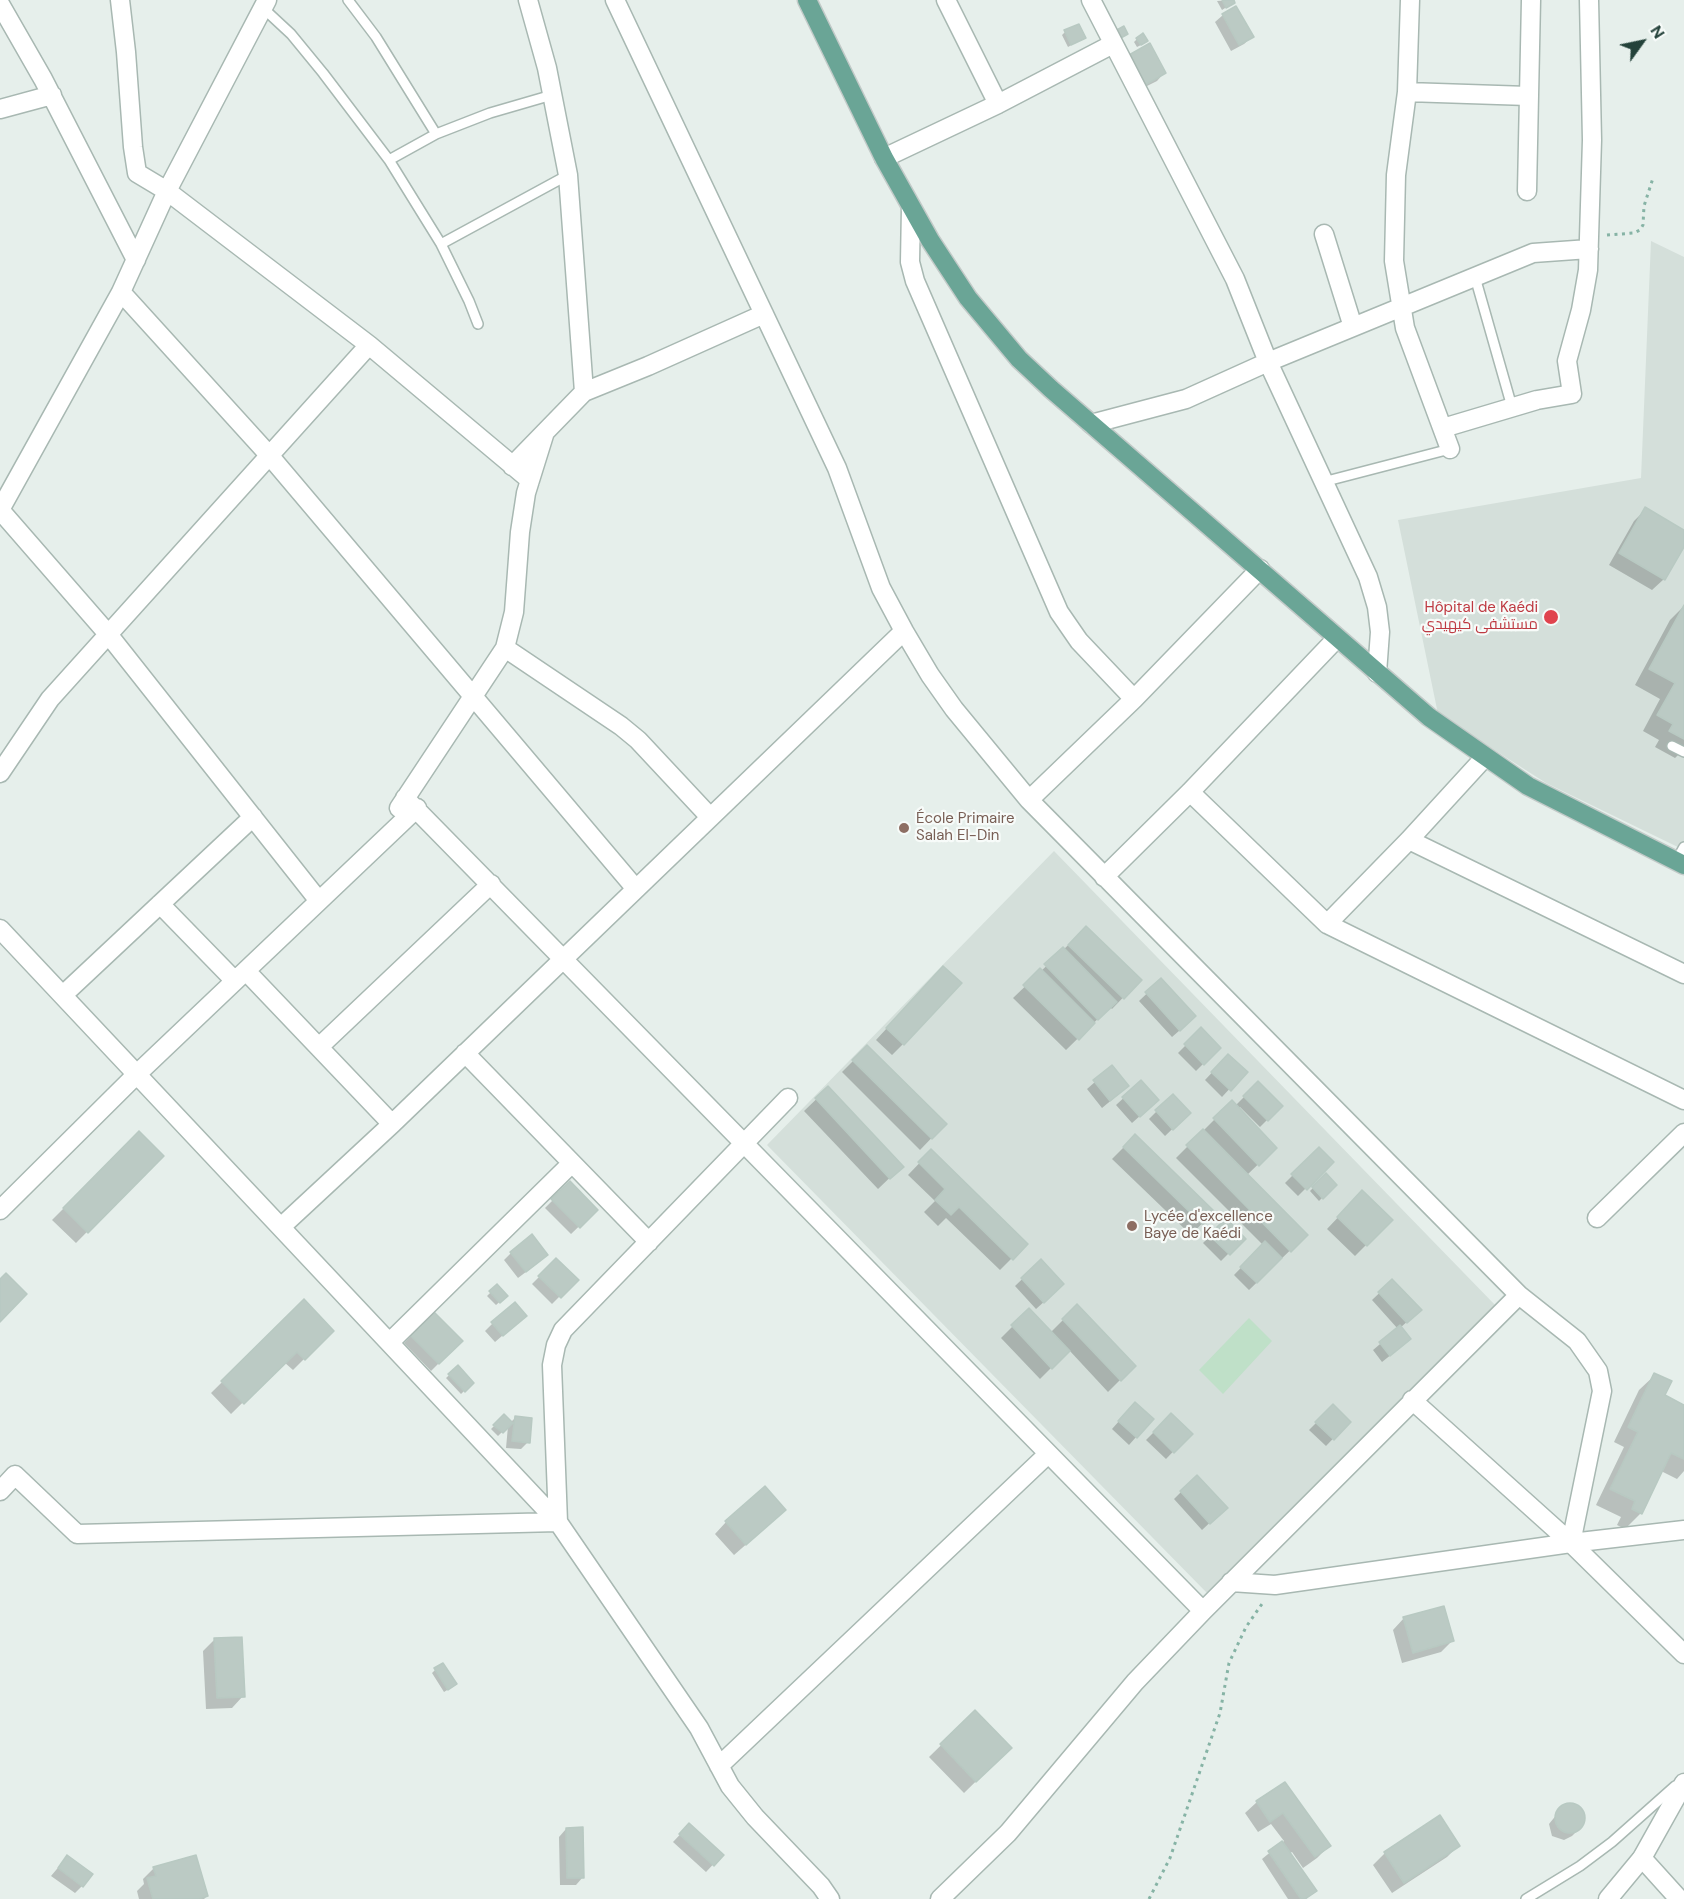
<!DOCTYPE html>
<meta charset="utf-8">
<style>
body{margin:0}
#map{position:relative;width:1684px;height:1899px;overflow:hidden;background:#e6efeb;font-family:"DM Sans",sans-serif}
canvas{display:block}
.north{position:absolute;left:1612px;top:12px;width:60px;height:60px;-webkit-text-stroke:4px #f7fbf9;paint-order:stroke;rotate:57deg;font-size:16px;font-weight:700;line-height:24px;text-align:center;color:#24423a}
.north::after{content:'';display:block;margin:auto;width:21px;height:27px;background:#24423a;clip-path:polygon(50% 0,100% 100%,50% 72%,0 100%)}
</style>
<div id="map">
<canvas width="1684" height="1899"></canvas>
<div class="north">N</div>
</div>
<script>
const ctx = document.querySelector('canvas').getContext('2d');
ctx.lineJoin = 'round';
function fillPath(path, color) { ctx.fillStyle = color; ctx.fill(path, 'evenodd'); }
const toPath = rows => new Path2D(rows.map(r => 'M' + r).join(''));
function strokePath(path, color, width, dash) { ctx.strokeStyle = color; ctx.lineWidth = width; ctx.lineCap = dash ? 'butt' : 'round'; ctx.setLineDash(dash || []); ctx.stroke(path); }
function drawText(font, color, halo, rows, align = 'center') {
  ctx.font = font + ' "DM Sans",Cairo,sans-serif'; ctx.lineWidth = 4.5; ctx.setLineDash([]); ctx.textBaseline = 'middle'; ctx.strokeStyle = halo; ctx.fillStyle = color; for (const [text, x, y, turn = 0] of rows) {
    ctx.save(); ctx.translate(x, y); ctx.rotate((+turn || 0) * Math.PI / 180); ctx.textAlign = isNaN(turn) ? turn : align; if (halo) ctx.strokeText(text, 0, 0); ctx.fillText(text, 0, 0); ctx.restore();
  }
}
fillPath(toPath([
 [1651,241,1684,257,1684,850,1546,783,1438,714,1398,520,1641,478],
 [1054,851,1497,1307,1207,1593,767,1145]
]), '#d4dfda');
fillPath(toPath([
 [1249,1318,1272,1341,1223,1394,1199,1370]
]), '#bfe0c8');
fillPath(toPath([
 [1232,0,1233,3,1222,10,1217,1],
 [1223,15,1252,37,1244,44,1231,51,1215,22],
 [1065,32,1084,38,1068,47,1062,35],
 [1137,39,1143,44,1137,47,1134,42],
 [1130,56,1164,73,1157,81,1137,91],
 [1646,509,1684,532,1684,544,1664,579,1652,590,1609,565,1634,521],
 [1684,606,1684,749,1675,758,1655,747,1659,740,1643,731,1660,699,1635,685,1670,620],
 [1086,928,1140,980,1112,1009,1110,1007,1066,1050,1013,998],
 [932,979,903,1044,892,1055,876,1040],
 [1161,980,1187,1024,1172,1037,1139,1001],
 [1201,1030,1219,1048,1196,1071,1178,1053],
 [867,1047,945,1124,920,1150,842,1072],
 [1221,1063,1245,1072,1222,1097,1205,1080],
 [1112,1067,1120,1093,1102,1108,1087,1089],
 [1141,1082,1150,1107,1132,1123,1116,1105],
 [1258,1083,1281,1106,1260,1127,1240,1107,1238,1109,1275,1148,1247,1175,1306,1235,1249,1290,1234,1275,1263,1245,1176,1158,1215,1119,1235,1106],
 [828,1088,902,1166,878,1189,804,1111],
 [1172,1096,1189,1113,1165,1136,1149,1119],
 [139,1133,162,1156,76,1243,52,1220],
 [1135,1136,1213,1212,1191,1235,1112,1159],
 [1319,1149,1332,1162,1298,1196,1285,1183],
 [931,1151,1026,1244,1000,1270,946,1218,938,1226,924,1212,935,1201,908,1175],
 [1326,1175,1335,1185,1319,1201,1310,1191],
 [570,1183,596,1210,571,1234,545,1208],
 [1362,1192,1391,1220,1355,1256,1327,1229],
 [1226,1220,1244,1238,1221,1261,1203,1243],
 [511,1253,539,1262,518,1278,504,1260],
 [556,1260,576,1280,552,1304,532,1284],
 [1041,1261,1055,1292,1036,1309,1015,1286],
 [1392,1281,1420,1310,1400,1328,1402,1346,1382,1362,1373,1350,1398,1329,1372,1300],
 [497,1286,506,1296,496,1305,487,1296],
 [304,1301,332,1331,293,1370,284,1362,231,1414,211,1393],
 [1077,1306,1134,1366,1108,1392,1069,1350,1040,1379,1001,1338,1029,1310,1050,1333],
 [433,1313,461,1341,431,1371,404,1343],
 [517,1323,495,1342,485,1331,492,1324],
 [458,1367,472,1383,461,1394,446,1378],
 [1655,1375,1663,1396,1684,1406,1684,1471,1677,1479,1661,1471,1641,1513,1625,1529,1617,1525,1621,1517,1596,1505,1624,1447,1614,1442,1639,1390],
 [1333,1406,1349,1422,1326,1446,1309,1430],
 [1128,1411,1152,1419,1129,1445,1112,1429],
 [1171,1415,1190,1434,1166,1459,1146,1440],
 [504,1416,510,1423,515,1418,528,1442,521,1449,506,1448,508,1426,498,1436,491,1429],
 [1181,1492,1218,1515,1202,1530,1174,1499],
 [773,1521,734,1555,715,1534,726,1522],
 [1404,1618,1452,1641,1441,1652,1402,1663,1393,1630],
 [215,1639,243,1696,232,1708,206,1709,203,1651],
 [435,1670,452,1687,444,1692,432,1673],
 [975,1712,1010,1748,964,1793,929,1757],
 [1285,1784,1329,1846,1317,1858,1303,1868,1292,1852,1289,1854,1315,1891,1306,1899,1288,1899,1262,1859,1284,1841,1271,1824,1258,1832,1245,1813,1257,1802],
 [1571,1804,1582,1811,1584,1821,1580,1828,1572,1836,1564,1840,1552,1836,1549,1824,1562,1808],
 [689,1825,722,1855,706,1872,673,1842],
 [566,1829,583,1877,576,1885,560,1885,559,1837],
 [1458,1846,1447,1857,1392,1893,1373,1865,1385,1853],
 [67,1857,82,1886,75,1893,51,1876],
 [154,1868,207,1896,204,1899,139,1899,137,1891,144,1884,143,1879]
]), '#0003');
const building = toPath([
 [1222,0,1234,0,1235,3,1226,8,1222,0],
 [1236,6,1254,37,1239,45,1222,14,1236,6],
 [1079,24,1086,38,1071,45,1064,30,1079,24],
 [1124,26,1128,34,1119,39,1115,31,1124,26],
 [1143,33,1148,41,1141,45,1136,38,1143,33],
 [1150,43,1166,73,1145,85,1129,55,1150,43],
 [1645,507,1684,530,1684,547,1665,580,1619,553,1645,507],
 [1684,605,1684,739,1669,731,1673,724,1657,715,1675,683,1649,669,1684,605],
 [1086,926,1142,980,1124,999,1068,945,1086,926],
 [1063,947,1117,1002,1098,1020,1044,964,1063,947],
 [943,966,962,983,904,1045,886,1028,943,966],
 [1040,968,1095,1023,1079,1040,1023,985,1040,968],
 [1161,978,1196,1016,1180,1031,1145,992,1161,978],
 [1201,1027,1221,1048,1204,1065,1184,1044,1201,1027],
 [867,1045,947,1124,932,1139,852,1060,867,1045],
 [1228,1054,1248,1072,1231,1091,1211,1072,1228,1054],
 [1112,1065,1129,1086,1110,1101,1093,1080,1112,1065],
 [1141,1080,1159,1100,1140,1117,1122,1097,1141,1080],
 [1258,1081,1283,1106,1268,1121,1243,1096,1258,1081],
 [828,1086,904,1167,890,1179,815,1098,828,1086],
 [1173,1094,1191,1113,1173,1130,1155,1110,1173,1094],
 [1232,1100,1277,1148,1259,1166,1213,1118,1232,1100],
 [1203,1129,1308,1235,1291,1252,1186,1145,1203,1129],
 [139,1131,164,1156,88,1233,63,1208,139,1131],
 [1135,1134,1215,1212,1203,1225,1123,1147,1135,1134],
 [1319,1147,1334,1162,1307,1190,1291,1174,1319,1147],
 [931,1149,1028,1244,1013,1260,959,1207,951,1215,935,1200,945,1189,918,1162,931,1149],
 [1326,1173,1337,1185,1323,1199,1312,1187,1326,1173],
 [570,1181,598,1210,580,1228,551,1199,570,1181],
 [1362,1190,1393,1220,1367,1246,1337,1217,1362,1190],
 [1226,1218,1246,1239,1230,1255,1209,1235,1226,1218],
 [532,1234,548,1255,526,1272,510,1252,532,1234],
 [1265,1241,1282,1258,1257,1283,1240,1267,1265,1241],
 [556,1258,579,1280,561,1298,538,1276,556,1258],
 [1041,1259,1064,1284,1044,1303,1021,1278,1041,1259],
 [6,1273,27,1294,0,1322,0,1279,6,1273],
 [1392,1279,1422,1310,1407,1323,1378,1292,1392,1279],
 [497,1284,508,1296,500,1303,489,1291,497,1284],
 [304,1299,334,1331,305,1360,297,1352,244,1404,221,1381,304,1299],
 [515,1302,527,1316,503,1336,491,1322,515,1302],
 [1077,1304,1136,1366,1121,1381,1062,1319,1077,1304],
 [1029,1308,1070,1351,1052,1369,1011,1325,1029,1308],
 [433,1311,463,1341,439,1364,410,1335,433,1311],
 [1400,1325,1411,1339,1390,1356,1379,1342,1400,1325],
 [458,1365,474,1383,465,1392,448,1374,458,1365],
 [1654,1373,1672,1381,1665,1395,1684,1405,1684,1459,1671,1453,1642,1514,1632,1509,1635,1501,1610,1489,1638,1432,1628,1427,1654,1373],
 [1135,1402,1154,1419,1137,1438,1118,1421,1135,1402],
 [1333,1404,1351,1422,1334,1440,1315,1422,1333,1404],
 [1171,1413,1193,1434,1174,1453,1153,1432,1171,1413],
 [504,1414,513,1423,503,1433,493,1425,504,1414],
 [515,1416,532,1418,530,1443,512,1441,515,1416],
 [1197,1475,1228,1508,1210,1524,1180,1491,1197,1475],
 [765,1486,786,1510,746,1545,725,1521,765,1486],
 [1444,1606,1454,1641,1413,1653,1403,1617,1444,1606],
 [242,1637,245,1697,217,1698,214,1638,242,1637],
 [443,1663,457,1684,448,1690,434,1668,443,1663],
 [975,1710,1012,1748,976,1782,940,1744,975,1710],
 [1285,1782,1331,1846,1315,1857,1283,1813,1270,1822,1256,1801,1285,1782],
 '1555 1818a15 15 0 1 1 30 0a15 15 0 1 1-30 0Z',
 [1440,1815,1460,1846,1404,1883,1384,1852,1440,1815],
 [689,1823,724,1855,714,1866,679,1834,689,1823],
 [583,1827,584,1878,567,1878,566,1828,583,1827],
 [1282,1841,1317,1891,1305,1899,1301,1899,1268,1851,1282,1841],
 [67,1855,93,1874,83,1887,58,1868,67,1855],
 [196,1855,208,1896,199,1899,153,1899,147,1878,156,1876,153,1867,196,1855]
]);
fillPath(building, '#bbcac4');
strokePath(building, '#b8c9c2', 1.5);
const service = toPath([
 [348,0,376,37,436,134],
 [263,8,291,34,323,73,389,160,441,244,469,301,478,324],
 [389,160,436,134,490,113,552,95],
 [441,244,568,175],
 [1475,277,1512,407],
 [1323,482,1450,449],
 [1672,746,1684,752],
 [1676,861,1684,847],
 [1526,1899,1580,1866,1612,1842,1675,1786]
]);
const minor = toPath([
 [120,0,126,52,133,147,137,173,167,191,369,345,530,480],
 [528,0,547,68,568,175,584,392],
 [615,0,837,468,881,588,904,631,930,675,954,709,1029,800,1519,1295,1577,1341,1598,1371,1602,1391,1571,1543],
 [946,0,998,104],
 [1091,0,1235,279,1268,362,1368,577,1377,607,1380,632,1377,673],
 [1410,0,1407,92,1396,175,1394,261,1405,328,1450,449],
 [0,4,43,79,136,260],
 [1407,92,1528,96],
 [0,109,52,95],
 [884,158,998,104,1113,44],
 [1527,191,1531,0],
 [911,207,910,262,915,281,1059,612,1079,641,1134,699],
 [1324,234,1353,327],
 [121,292,269,455,636,889],
 [1091,424,1186,399,1268,362,1533,253,1589,249],
 [1443,428,1537,400,1572,394,1567,361,1581,310,1588,270,1592,140,1589,0],
 [512,466,584,392,648,366,764,314],
 [0,510,121,292,167,191,267,0],
 [0,510,108,634,319,901],
 [505,648,621,726,638,740,710,817],
 [0,773,50,699,369,345],
 [1190,792,1327,924,1684,1100],
 [405,798,1203,1611],
 [1029,800,1134,699,1260,569],
 [399,808,505,648,514,612,520,532,526,493,545,432],
 [1409,840,1684,974],
 [1104,877,1190,792,1337,638],
 [160,904,235,981],
 [1327,924,1409,840,1485,757],
 [0,929,558,1522,699,1728,730,1786,755,1817,821,1886,830,1899],
 [246,971,392,1124],
 [63,995,253,817],
 [319,1047,491,884],
 [465,1053,649,1242],
 [0,1210,137,1074,417,808],
 [1597,1218,1684,1133],
 [281,1227,392,1124,904,631],
 [390,1342,572,1163],
 [1412,1400,1571,1543,1684,1654],
 [0,1491,15,1475,77,1534,558,1522,552,1365,556,1345,563,1330,788,1098],
 [1231,1582,1275,1585,1571,1543,1684,1530],
 [719,1766,1048,1454],
 [1642,1858,1679,1899],
 [940,1899,1008,1833,1135,1682,1203,1611,1519,1295]
]);
const tertiary = toPath([
 [1608,1899,1642,1858,1684,1783]
]);
const primary = toPath([
 [807,0,884,158,930,240,968,298,1019,359,1051,389,1429,717,1528,786,1684,865]
]);
strokePath(service, '#a8b8b2', 12);
strokePath(minor, '#a8b8b2', 21);
strokePath(tertiary, '#a8b8b2', 21);
strokePath(primary, '#c2cac8', 21);
strokePath(toPath([
 [1607,235,1634,233,1640,230,1643,225,1644,206,1653,178],
 [1149,1899,1170,1858,1220,1713,1229,1663,1246,1627,1264,1601]
]), '#86b3a5', 3, [3, 4.5]);
strokePath(service, '#fff', 9);
strokePath(minor, '#fff', 18);
strokePath(tertiary, '#fff', 18);
strokePath(primary, '#6aa596', 18);
for (const [x, y, r, color] of [
 [1551,617,8,"#e0444e"],
 [904,828,6,"#8d6e63"],
 [1132,1226,6,"#8d6e63"]
]) { const dot = new Path2D(); dot.arc(x, y, r, 0, 2 * Math.PI); ctx.fillStyle = color; ctx.fill(dot); strokePath(dot, '#f7fbf9', 2); }
drawText('15px', '#be3a42', '#f7fbf9', [
 ["Hôpital de Kaédi",1538,608],
 ["مستشفى كيهيدي",1538,625]
], 'right');
drawText('15px', '#785e54', '#f7fbf9', [
 ["École Primaire",916,819],
 ["Salah El-Din",916,836],
 ["Lycée d'excellence",1144,1217],
 ["Baye de Kaédi",1144,1234]
], 'left');
</script>
